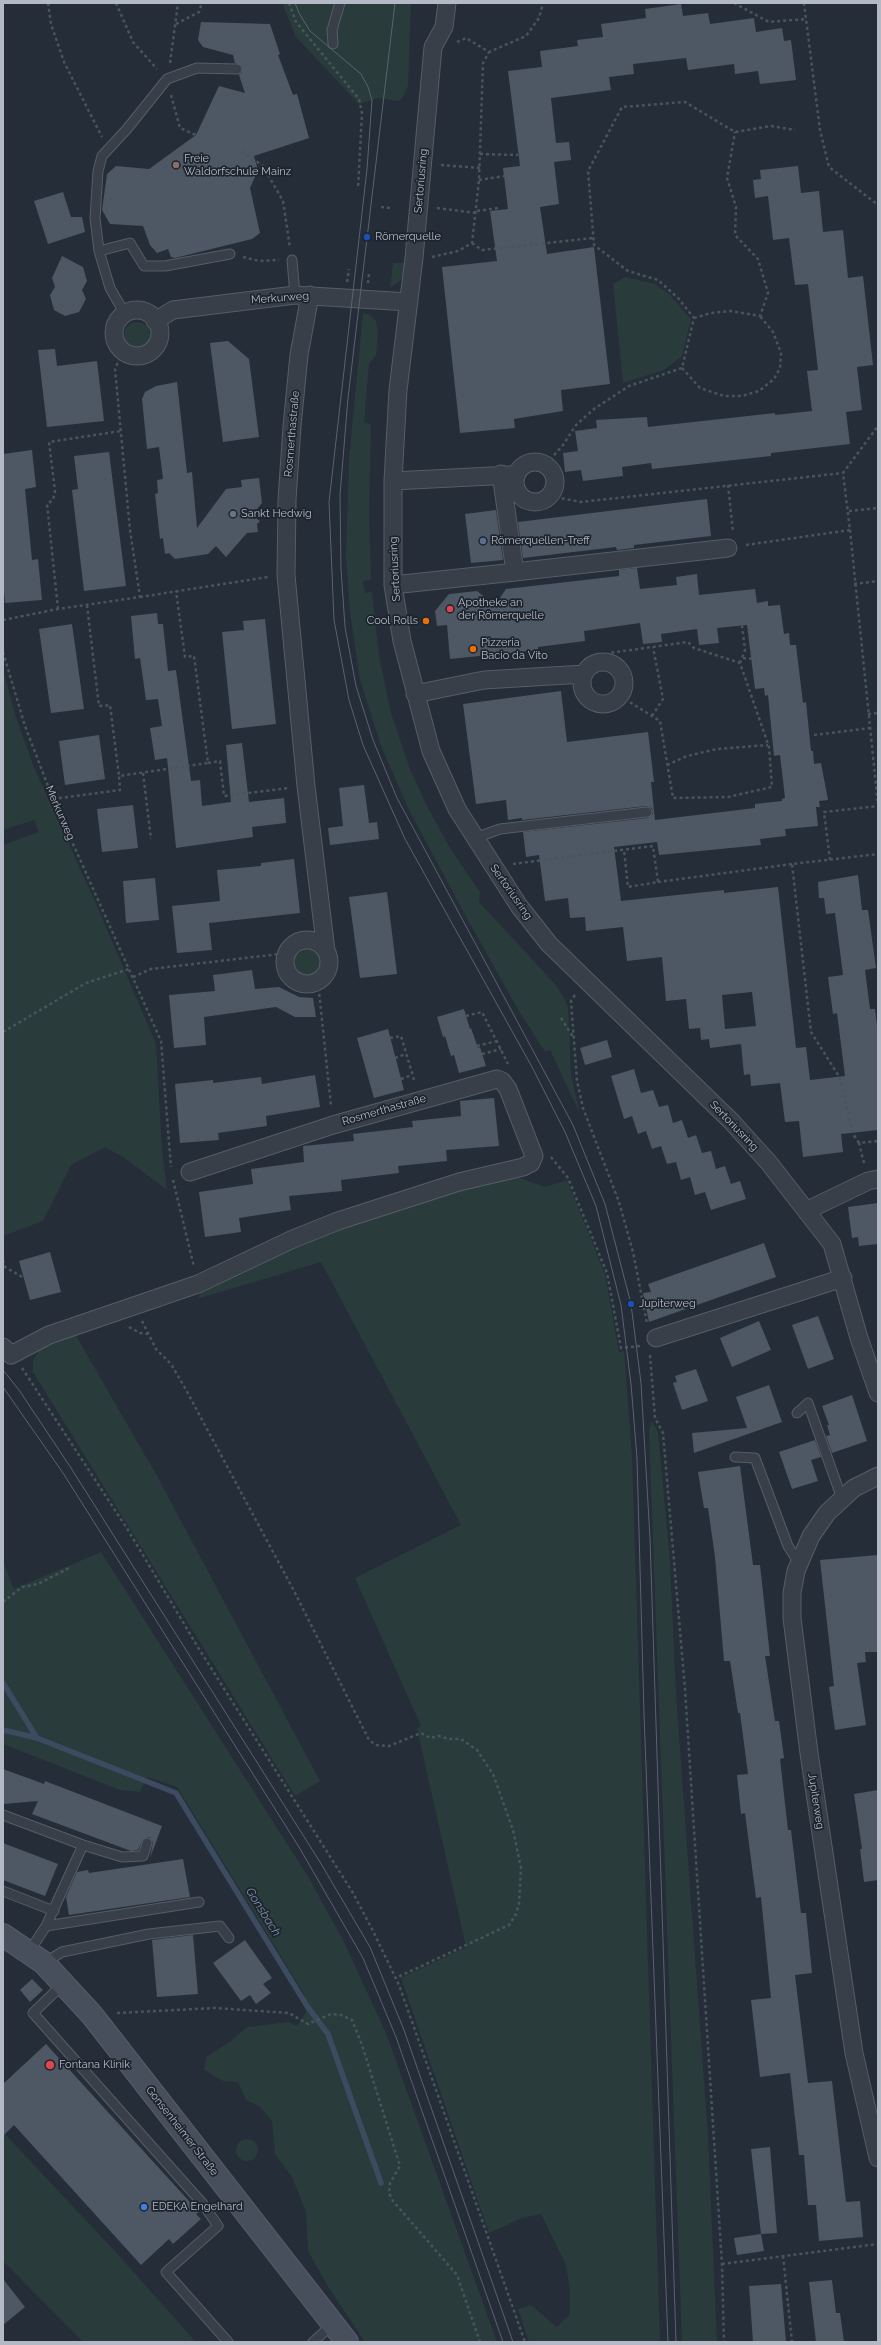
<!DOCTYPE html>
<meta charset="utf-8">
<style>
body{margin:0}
#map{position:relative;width:881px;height:2345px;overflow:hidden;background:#252d38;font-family:Raleway,sans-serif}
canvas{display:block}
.frame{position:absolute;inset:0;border:4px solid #b3bac5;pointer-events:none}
</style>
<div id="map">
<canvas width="881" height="2345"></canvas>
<div class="frame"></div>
</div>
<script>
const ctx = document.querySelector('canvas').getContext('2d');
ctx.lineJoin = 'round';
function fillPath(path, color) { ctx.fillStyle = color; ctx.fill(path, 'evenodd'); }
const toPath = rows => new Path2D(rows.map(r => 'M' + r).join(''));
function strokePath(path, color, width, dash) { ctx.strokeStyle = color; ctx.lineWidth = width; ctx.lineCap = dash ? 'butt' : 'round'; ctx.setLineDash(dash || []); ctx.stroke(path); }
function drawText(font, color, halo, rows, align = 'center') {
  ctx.font = font + ' Raleway,sans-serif'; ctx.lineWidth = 3.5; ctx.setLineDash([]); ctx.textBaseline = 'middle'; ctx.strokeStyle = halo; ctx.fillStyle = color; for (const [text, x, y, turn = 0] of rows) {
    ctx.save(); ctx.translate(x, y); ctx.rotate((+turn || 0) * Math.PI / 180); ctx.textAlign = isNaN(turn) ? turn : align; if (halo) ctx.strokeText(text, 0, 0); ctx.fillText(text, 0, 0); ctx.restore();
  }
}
fillPath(toPath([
 [282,3,411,3,408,86,403,97,399,101,378,98,359,104,296,37],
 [393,263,406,263,402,279,390,288],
 [625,277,655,284,669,294,691,319,682,356,664,370,623,383,613,284],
 [363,313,369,314,376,321,378,333,376,355,369,364,364,422,371,424,369,514,371,576,371,580,363,581,365,593,372,592,379,656,391,713,410,769,426,804,450,848,480,892,479,902,554,983,563,996,568,1007,571,1075,580,1114,550,1050,545,1052,516,1006,464,913,409,810,381,746,360,680,350,612,346,556,349,459],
 '124 335a13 13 0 1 1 26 0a13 13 0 1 1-26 0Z',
 [3,669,15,714,33,765,94,899,156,1044,162,1149,167,1190,126,1159,105,1147,71,1165,43,1221,3,1236,3,845,39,832,34,820,3,830],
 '294 963a13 13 0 1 1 26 0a13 13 0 1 1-26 0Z',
 [512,1175,545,1187,567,1180,605,1274,619,1352,624,1351,632,1456,660,2342,529,2342,518,2309,531,2305,557,2327,570,2314,570,2290,566,2265,541,2214,522,2218,489,2233,401,1978,466,1947,417,1728,421,1726,355,1578,461,1525,321,1262,197,1299,205,1287,304,1240,388,1210],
 [74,1332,157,1476,320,1781,295,1796,33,1372,33,1360,42,1347],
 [651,1420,658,1432,670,1561,676,1693,708,2136,717,2342,682,2342,649,1431],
 [101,1552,309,1878,343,1940,386,2033,497,2342,365,2342,327,2285,308,2251,306,2212,292,2177,275,2154,272,2121,259,2106,246,2100,238,2082,223,2081,204,2070,206,2057,231,2041,247,2027,289,2022,297,2026,306,2012,304,1994,177,1787,147,1777,140,1792,120,1790,3,1744,3,1561,14,1589],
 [3,2132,112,2248,196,2342,83,2342,3,2261],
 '236 2150a11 11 0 1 1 22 0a11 11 0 1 1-22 0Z'
]), '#293b3b');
strokePath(toPath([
 [3,1683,37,1738],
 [3,1730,37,1738,176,1793,307,2006,328,2034,381,2183]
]), '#3c4b60', 5.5);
fillPath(toPath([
 [681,4,683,16,708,13,710,24,754,18,756,32,782,28,784,41,791,40,796,80,760,84,758,71,735,74,734,64,688,70,686,58,633,64,634,74,609,77,611,90,551,98,556,143,569,142,571,160,554,162,559,204,540,207,547,254,594,247,610,384,561,390,563,411,514,419,515,428,460,433,442,267,497,261,490,211,508,209,503,168,520,166,508,71,542,67,540,51,578,46,577,40,603,37,601,24,646,18,645,9],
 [201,22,270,24,280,54,278,55,293,95,297,94,309,138,254,156,258,170,250,188,260,233,252,239,175,258,171,257,168,249,157,253,150,245,143,226,110,224,102,210,107,174,116,166,149,169,196,135,219,86,245,93,239,75,242,72,242,66,235,63,233,55,203,47,198,40],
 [798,166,801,193,819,191,823,232,843,230,848,278,863,276,873,365,857,367,862,410,846,412,850,444,771,453,771,456,652,469,651,463,622,467,623,476,583,481,581,470,565,472,563,453,578,451,575,431,597,428,596,420,647,417,648,427,775,413,775,415,812,411,807,371,818,370,808,284,795,285,789,238,773,240,768,196,755,198,753,180,761,179,760,170],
 [63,192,71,217,82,217,85,232,48,244,34,201],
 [62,256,83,267,87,281,82,290,86,299,79,312,65,316,54,310,50,295,55,287,52,278],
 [228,341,249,359,259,437,223,442,210,343],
 [55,349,57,366,97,361,104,421,47,427,38,350],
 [177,382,187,473,192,472,197,528,226,489,242,487,241,480,259,478,262,503,252,515,260,521,257,524,258,532,247,533,226,557,216,546,208,554,175,559,169,553,165,554,163,538,160,539,155,494,158,493,157,480,163,479,159,447,147,449,142,399,145,392,156,386],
 [32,450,36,487,25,489,32,560,38,559,42,600,5,603,3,579,3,454],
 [109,452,126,586,84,591,72,490,78,489,74,456],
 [707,499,711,536,634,545,634,548,617,550,616,547,523,558,518,522],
 [496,510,503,560,471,563,465,514],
 [637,568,640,589,677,585,676,577,697,574,699,595,755,589,757,603,768,601,768,606,780,605,784,634,789,633,790,645,796,645,803,703,806,702,811,751,813,751,814,764,821,763,828,800,819,801,820,807,816,807,818,826,785,829,786,836,760,839,761,845,659,855,657,842,614,847,621,901,724,890,724,893,778,887,796,1048,806,1047,810,1080,845,1076,837,1013,833,1014,828,977,843,975,835,913,826,914,824,898,819,898,818,882,858,875,862,910,868,910,876,968,865,970,870,1009,875,1009,878,1034,878,1130,841,1134,843,1152,803,1157,799,1121,785,1122,780,1083,751,1086,750,1074,744,1075,741,1044,710,1048,709,1039,701,1040,700,1028,689,1029,686,999,666,1001,662,957,627,961,623,927,586,931,585,917,570,918,568,898,545,901,539,855,526,857,523,832,648,818,653,814,652,808,646,806,522,820,522,818,508,820,506,800,476,804,463,704,561,691,567,742,648,732,654,782,651,782,655,820,755,808,755,804,782,801,782,799,785,798,780,755,774,756,768,695,765,696,764,688,755,689,747,625,717,628,719,643,699,645,697,629,661,634,662,642,643,644,640,623,584,631,585,641,538,647,538,650,450,659,447,625,437,626,435,611,449,594,477,591,495,605,506,589,619,576,619,570],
 [752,992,756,1026,725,1029,722,995],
 [157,613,158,624,163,624,168,671,176,670,191,781,200,780,202,806,231,802,226,745,242,743,249,802,284,798,286,823,252,827,253,837,176,848,167,758,155,760,150,728,162,726,158,699,146,700,140,658,135,659,131,616],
 [265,619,276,724,232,729,222,632,244,630,243,621],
 [72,624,84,709,51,713,39,629],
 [99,735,105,779,65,785,59,741],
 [364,785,369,823,377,822,379,839,330,845,328,828,343,826,339,788],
 [133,805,138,848,102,852,97,809],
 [294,859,300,913,209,923,212,950,177,953,172,906,220,901,217,870,261,866,261,863],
 [155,878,159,920,126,923,123,881],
 [387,892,397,974,360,978,349,897],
 [252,970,255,989,279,987,299,997,313,998,316,1017,295,1017,276,1007,204,1017,206,1045,174,1048,169,995,215,991,213,975],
 [464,1009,470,1029,471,1028,478,1048,480,1047,486,1066,459,1073,454,1055,451,1056,445,1036,443,1037,437,1017],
 [388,1029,404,1090,374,1098,357,1038],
 [607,1040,612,1057,585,1065,580,1048],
 [634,1069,641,1093,653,1090,659,1107,668,1105,673,1123,682,1120,688,1138,696,1135,702,1153,711,1151,716,1169,725,1166,731,1184,740,1181,746,1199,711,1210,705,1192,695,1195,690,1177,681,1180,676,1162,667,1164,661,1146,652,1149,646,1131,638,1134,632,1116,624,1119,611,1076],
 [315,1075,320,1107,266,1116,267,1126,218,1133,219,1140,180,1143,175,1084,213,1080,213,1083,261,1077,262,1084],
 [494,1098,499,1146,446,1150,447,1161,398,1166,399,1173,341,1180,342,1191,289,1196,291,1210,239,1218,241,1232,205,1237,199,1192,253,1184,251,1169,304,1162,303,1146,354,1141,353,1134,413,1127,412,1121,461,1116,460,1101],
 [878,1203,878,1244,859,1246,858,1237,852,1238,848,1207],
 [764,1243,776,1277,649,1322,643,1293,651,1292,648,1284],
 [50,1252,61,1292,30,1300,19,1261],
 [818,1316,834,1359,808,1369,792,1325],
 [759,1321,771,1350,732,1367,720,1338],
 [696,1369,708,1401,682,1410,673,1383,677,1382,675,1376],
 [769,1385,782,1422,694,1453,692,1433,747,1428,736,1397],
 [852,1395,867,1441,832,1453,826,1436,830,1435,827,1425,829,1425,822,1406],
 [815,1440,821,1457,811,1460,818,1481,792,1489,779,1452],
 [740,1466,753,1565,760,1565,770,1656,765,1656,775,1721,779,1721,784,1758,780,1759,788,1830,791,1830,801,1913,806,1913,812,1973,795,1975,808,2083,832,2081,846,2202,860,2201,863,2237,819,2241,816,2205,808,2205,804,2155,799,2155,790,2073,760,2077,751,2000,771,1998,761,1897,756,1898,745,1813,741,1814,737,1775,748,1774,740,1713,738,1713,730,1661,724,1661,715,1557,708,1508,704,1508,698,1472],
 [878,1555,878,1652,865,1652,866,1662,857,1663,866,1725,835,1730,829,1687,834,1686,820,1560],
 [3,1769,44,1784,45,1781,162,1826,150,1858,153,1842,149,1837,143,1839,138,1850,131,1851,32,1814,38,1801,3,1804],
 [878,1790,878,1880,864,1882,860,1849,862,1849,854,1794],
 [3,1843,58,1864,45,1896,3,1880],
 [183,1859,190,1897,69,1915,66,1897,77,1872,88,1870,89,1873],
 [193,1935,198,1994,157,1997,152,1940],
 [245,1940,272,1978,263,1984,271,1993,256,2004,250,1995,241,2001,213,1963],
 [32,1979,43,1990,30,2002,20,1990],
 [46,2044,199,2212,196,2214,201,2219,173,2244,169,2239,141,2265,14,2125,3,2136,3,2084],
 [770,2147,777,2233,761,2234,751,2149],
 [761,2234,764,2251,737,2255,734,2238],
 [3,2279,25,2307,3,2325],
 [832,2280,836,2313,840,2313,844,2342,816,2342,809,2282],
 [781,2284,786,2342,753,2342,749,2286]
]), '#4d5864');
const lane = toPath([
 [333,44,332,30,340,3],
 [99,251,130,243,144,266,165,266,230,254],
 [292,260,295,295],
 [125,314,110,288,99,251,95,218,98,171,102,156,127,129,167,79,197,68,237,69],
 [475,838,500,829,647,812],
 [797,1413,808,1403,842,1499],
 [735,1457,755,1458,788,1546,799,1563],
 [3,1815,83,1845,46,1926,29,1952],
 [83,1845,122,1857,143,1856,147,1843],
 [3,1891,54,1911],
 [46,1926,199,1902],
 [44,1963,62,1952,149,1934,220,1926,229,1938],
 [63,1984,33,2013,203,2204,218,2226,166,2272,228,2342],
 [313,2342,333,2324]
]);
const street = toPath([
 [447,3,444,27,433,47,414,258,398,390,393,481,393,585,402,641,431,751,457,809,519,906,549,944,732,1122,769,1163,832,1244,859,1338,878,1393],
 [310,295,299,355,292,426,287,500,286,575,306,786,326,951],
 '114 333a23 23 0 1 1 46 0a23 23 0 1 1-46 0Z',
 [155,321,173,310,295,295,409,302],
 '515 482a20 20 0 1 1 40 0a20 20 0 1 1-40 0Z',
 [393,481,511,475],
 [515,572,728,548],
 [393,585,515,572,501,474],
 '582 683a21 21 0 1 1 42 0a21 21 0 1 1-42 0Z',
 [415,694,484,680,584,674],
 '285 962a22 22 0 1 1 44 0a22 22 0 1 1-44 0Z',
 [808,1210,868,1181,878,1179],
 [656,1338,843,1278],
 [3,1347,11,1355,49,1335,198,1284,293,1239,338,1221,459,1182,523,1167,531,1163,534,1156,508,1089,502,1081,497,1079,333,1125,190,1172],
 [878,1476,854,1488,827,1513,811,1536,796,1571,792,1593,792,1618,809,1753,854,2053,878,2158]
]);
const secondary = toPath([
 [3,1935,44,1963,92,2015,347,2342]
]);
strokePath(lane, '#565d67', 11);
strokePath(street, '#565d67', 19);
strokePath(secondary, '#565d67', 24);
strokePath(toPath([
 [48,3,51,24,64,62,102,137],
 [116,3,133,42,157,69],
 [289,3,296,22,359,99,362,113,358,189],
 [734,3,769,22,806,19],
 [804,3,820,130,829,167,878,205],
 [176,24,199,12,202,3],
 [457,42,466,38,489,52,526,36,539,18,543,3],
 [170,63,178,3],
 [171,95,180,128,196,135],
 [242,151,263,166,283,201,290,248],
 [480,154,518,155],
 [441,165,480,168],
 [479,180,504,176],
 [381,207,390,208],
 [437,208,476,213],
 [477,211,498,208],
 [472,243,482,250,593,238],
 [243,257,259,261,279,260],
 [432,257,458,251,472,243,479,180,483,63,489,52],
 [347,282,349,269],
 [368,283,369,273],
 [694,318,711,313,730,311,760,316,768,293,758,259,735,235,736,207,727,178,735,132],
 [682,368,700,388,724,396,742,396,759,391,774,379,780,368,781,353,773,332,760,316],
 [546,464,563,445,576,425,594,409,629,386,682,368,694,318,678,298,658,280,628,271,594,245,588,171,622,107,685,102,735,132,771,126,795,130],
 [728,485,733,532],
 [550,496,581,502,843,473],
 [849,511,878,508],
 [850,530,878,805],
 [746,545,850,530,843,473,878,426],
 [854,584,878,581],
 [140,597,268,577],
 [87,605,99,706,110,705,119,776],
 [58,609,47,504,53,500,55,491,49,442,121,431],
 [3,620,58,609,140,597,130,530,115,369,123,351],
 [3,652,25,726,53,799,161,1041,171,1167],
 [743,658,756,659],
 [596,662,609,653,688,642,694,648,740,663,769,747,772,787,728,797,673,798,660,721,620,696],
 [740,663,745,650,742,625],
 [868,714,878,713],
 [652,716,663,699,653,647],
 [814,735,870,728],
 [208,763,220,761,224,796,289,788],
 [667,765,687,756,717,749,768,745],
 [143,773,151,839],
 [53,799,120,790,119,776,208,763,194,656,185,657,176,591],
 [830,860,824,812,878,806],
 [513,864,653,846,658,882,628,887,624,850],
 [658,882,792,864],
 [133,977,151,969,288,953],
 [318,982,331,1106],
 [575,995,571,1001,577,1081,583,1108,619,1202,633,1252,647,1324],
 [466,1016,482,1012,508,1064],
 [561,1018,573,1037],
 [3,1032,86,983,129,969],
 [390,1038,401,1036,415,1083],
 [477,1046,497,1041],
 [482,1054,501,1049],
 [395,1058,406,1054],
 [401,1079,412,1075],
 [859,1143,853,1134,840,1078,811,1032,792,864,878,854],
 [551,1157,568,1178,607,1273,621,1348,640,1346],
 [864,1163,859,1143,878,1141],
 [173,1180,194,1267],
 [3,1260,5,1267,24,1278],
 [142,1321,156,1349,171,1364,185,1388,294,1591,369,1740,376,1745,389,1746,421,1733,430,1738,439,1736,449,1739,461,1739,477,1750,493,1774,513,1830,521,1868,519,1903,516,1914,509,1925,396,1978],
 [129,1327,140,1333,148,1334],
 [650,1355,655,1418,663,1433,685,1689,722,2264,724,2342],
 [22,1368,128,1530,199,1649,353,1893,373,1931,399,1985,525,2342],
 [3,1602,22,1587,38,1584,69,1568],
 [117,2013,215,2008,289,2013,308,2024,331,2014,341,2015,352,2020,362,2045,400,2166,390,2183,389,2193,393,2201,457,2275,480,2342],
 [783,2256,792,2342],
 [722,2264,878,2244]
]), '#465659', 2.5, [3, 3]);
strokePath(lane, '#383f49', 9);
strokePath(street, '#383f49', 17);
strokePath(secondary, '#464f5b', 22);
strokePath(toPath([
 [295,3,299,13,310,31,361,74,368,87,372,100,367,169,329,502,334,620,349,700,363,745,405,839,532,1067,565,1132,596,1206,621,1305,631,1384,637,1458,644,1714,668,2342],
 [395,3,348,398,340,495,341,569,345,627,356,686,373,740,397,798,573,1125,605,1204,631,1304,641,1383,650,1538,676,2342],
 [3,1370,19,1390,71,1468,320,1862,370,1947,404,2030,513,2342],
 [3,1387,63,1473,299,1847,363,1958,396,2037,503,2342]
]), '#5a636f', 1);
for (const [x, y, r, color] of [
 [176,165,4,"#8d6e63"],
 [367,237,4,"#1a4fb4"],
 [233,514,4,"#6b7280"],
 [483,541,4,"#5c6f8a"],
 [450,609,4,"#e0444e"],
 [426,621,4,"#e8710a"],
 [473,649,4,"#e8710a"],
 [631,1304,4,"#1a4fb4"],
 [50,2065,5,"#e0444e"],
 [144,2207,4,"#3f7fe0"]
]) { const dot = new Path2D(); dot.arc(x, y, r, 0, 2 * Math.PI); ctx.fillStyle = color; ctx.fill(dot); strokePath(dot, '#1d242d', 1.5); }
drawText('11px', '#b3bac5', '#1d242d', [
 ["Freie",184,159],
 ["Waldorfschule Mainz",184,172],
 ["Römerquelle",375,237],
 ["Sankt Hedwig",241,514],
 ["Römerquellen-Treff",491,541],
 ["Apotheke an",458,603],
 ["der Römerquelle",458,616],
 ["Cool Rolls",418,621,"right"],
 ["Pizzeria",481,643],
 ["Bacio da Vito",481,656],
 ["Jupiterweg",639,1304],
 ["Fontana Klinik",59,2065],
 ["EDEKA Engelhard",152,2207]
], 'left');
drawText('11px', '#b3bac5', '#1d242d', [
 ["Sertoriusring",421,181,-85],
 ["Merkurweg",280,298,-4],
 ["Rosmerthastraße",292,434,-85],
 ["Sertoriusring",395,569,-93],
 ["Merkurweg",60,813,67],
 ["Sertoriusring",511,892,55],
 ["Rosmerthastraße",384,1110,-16],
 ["Sertoriusring",734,1126,46],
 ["Jupiterweg",816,1801,81],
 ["Gonsenheimer Straße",182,2131,52]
]);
drawText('italic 12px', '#7e91aa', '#1d242d', [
 ["Gonsbach",263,1912,58]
]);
</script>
